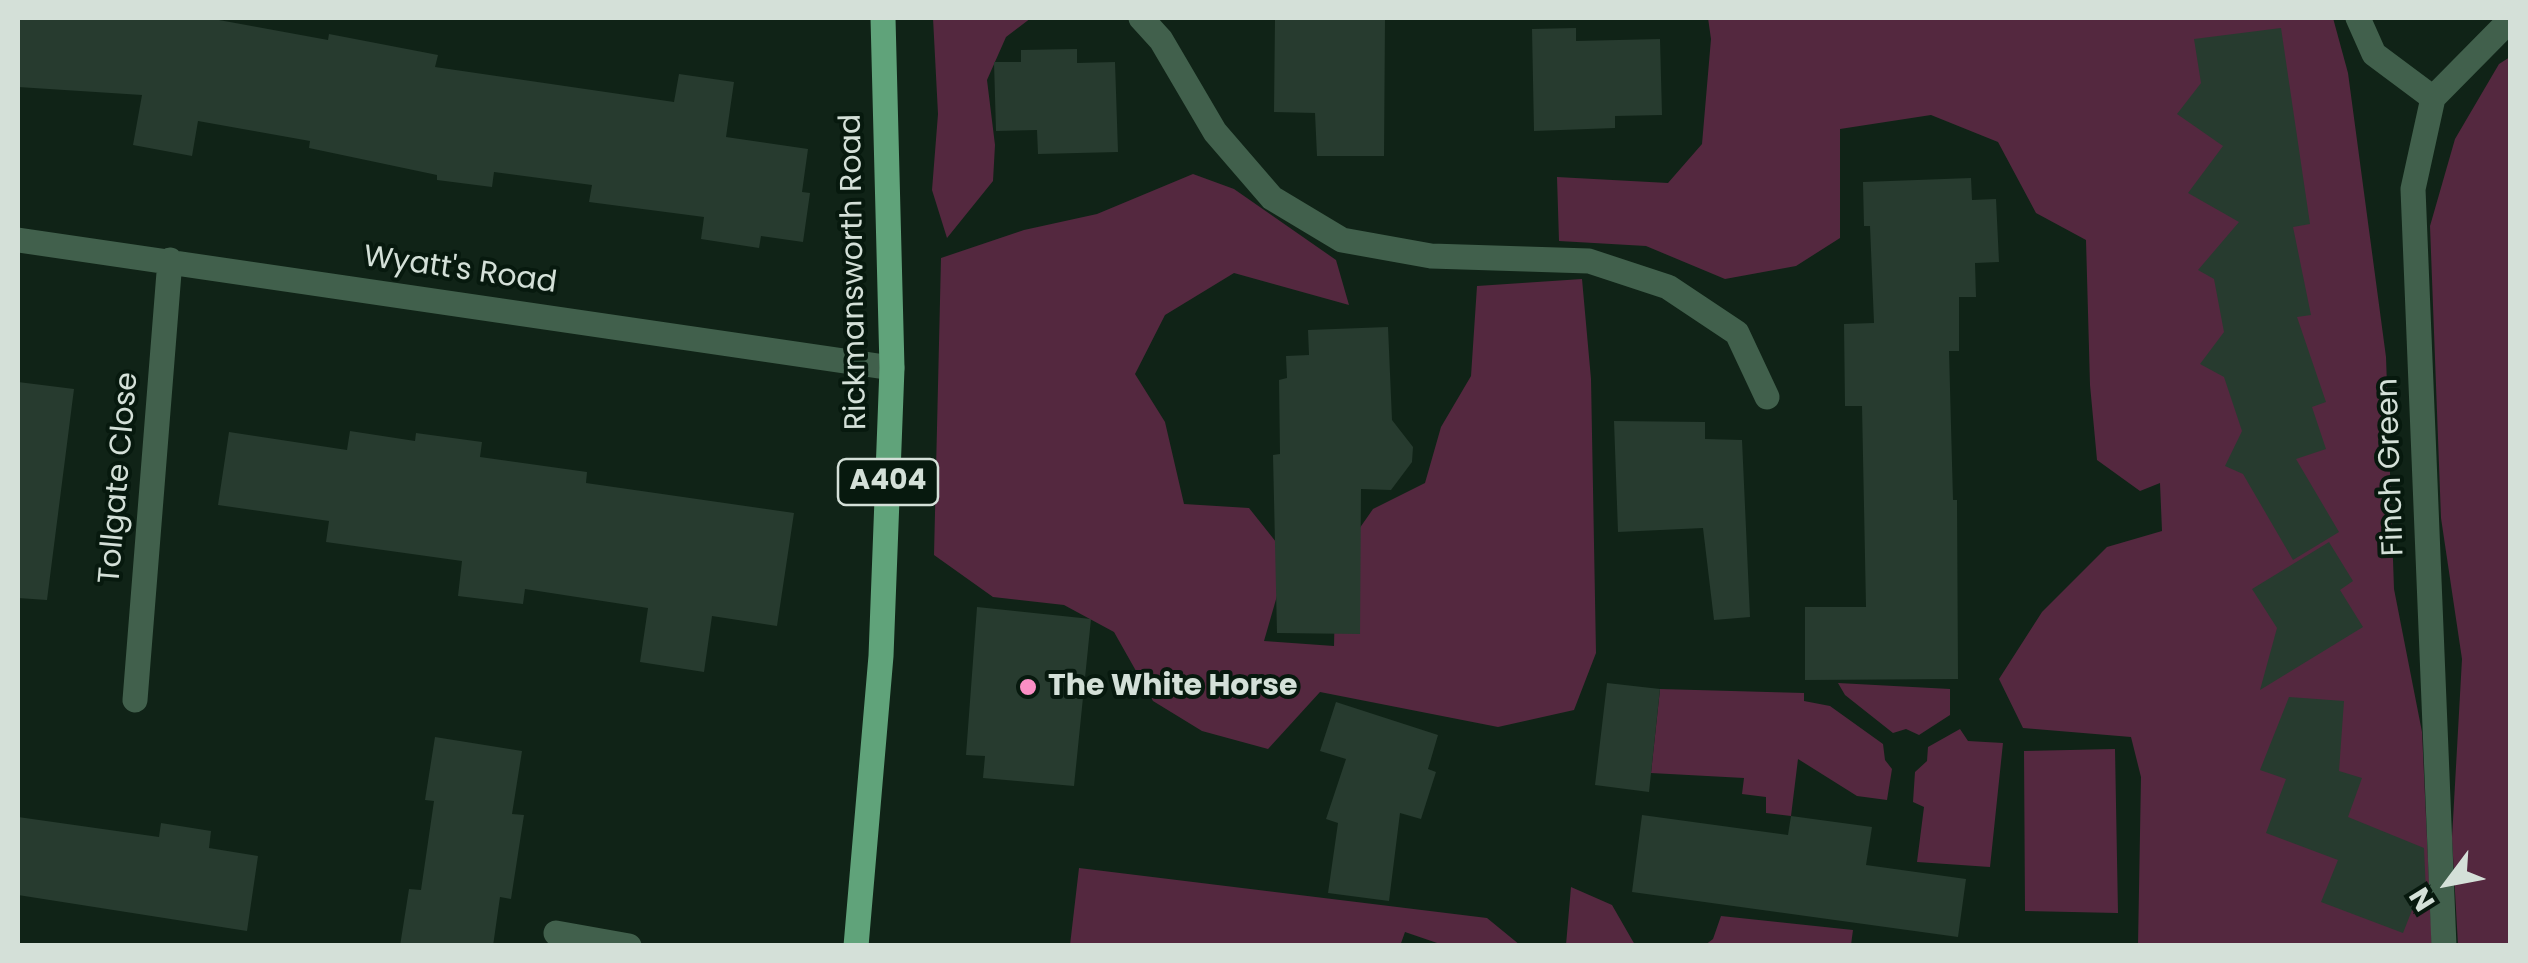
<!DOCTYPE html>
<style>
body{margin:0}
#map{position:relative;width:2528px;height:963px;overflow:hidden;background:#102317;font-family:Poppins,sans-serif}
canvas{display:block}
.frame{position:absolute;inset:0;border:20px solid #d4e0d8;pointer-events:none}
.north{position:absolute;left:2398px;top:833px;width:100px;height:100px;-webkit-text-stroke:8px #07190e;paint-order:stroke;rotate:238deg;font-size:28px;font-weight:700;line-height:40px;text-align:center;color:#d4e0d8}
.north::after{content:'';display:block;margin:auto;width:35px;height:45px;background:#d4e0d8;clip-path:polygon(50% 0,100% 100%,50% 72%,0 100%)}
</style>
<div id="map">
<canvas width="2528" height="963"></canvas>
<div class="frame"></div>
<div class="north">N</div>
</div>
<script>
const ctx = document.querySelector('canvas').getContext('2d');
ctx.lineJoin = 'round';
function fillPath(path, color) { ctx.fillStyle = color; ctx.fill(path, 'evenodd'); }
const toPath = rows => new Path2D(rows.map(r => 'M' + r).join(''));
function strokePath(path, color, width, dash) { ctx.strokeStyle = color; ctx.lineWidth = width; ctx.lineCap = dash ? 'butt' : 'round'; ctx.setLineDash(dash || []); ctx.stroke(path); }
function drawText(font, color, halo, rows, align = 'center') {
  ctx.font = font + ' Poppins,sans-serif'; ctx.lineWidth = 8; ctx.setLineDash([]); ctx.textBaseline = 'middle'; ctx.strokeStyle = halo; ctx.fillStyle = color; for (const [text, x, y, turn = 0] of rows) {
    ctx.save(); ctx.translate(x, y); ctx.rotate((+turn || 0) * Math.PI / 180); ctx.textAlign = isNaN(turn) ? turn : align; if (halo) ctx.strokeText(text, 0, 0); ctx.fillText(text, 0, 0); ctx.restore();
  }
}
fillPath(toPath([
 [933,18,1031,18,1006,37,987,80,995,145,993,181,947,238,932,190,938,114],
 [1708,18,2333,18,2348,73,2386,357,2394,589,2422,732,2432,945,2138,945,2141,777,2131,737,2023,728,1999,679,2042,612,2107,547,2162,531,2160,483,2140,491,2097,460,2090,385,2086,240,2036,213,1998,142,1931,115,1840,129,1840,238,1796,266,1725,279,1646,246,1559,241,1557,177,1668,183,1702,144,1711,39],
 [2510,57,2510,945,2458,945,2452,838,2462,659,2441,518,2430,226,2455,139,2499,64],
 [1193,174,1234,189,1336,260,1349,305,1234,273,1165,315,1135,374,1165,422,1184,504,1249,508,1284,552,1281,582,1264,641,1334,646,1336,562,1373,509,1425,483,1441,427,1471,376,1477,286,1582,279,1591,379,1596,653,1574,710,1498,727,1320,692,1268,749,1202,731,1153,701,1114,632,1064,605,993,597,934,555,941,258,1024,230,1097,214],
 [1838,683,1950,689,1950,715,1919,735,1906,729,1893,733,1845,695],
 [1660,689,1804,693,1804,701,1830,706,1883,744,1885,760,1892,769,1887,800,1857,796,1798,759,1791,816,1766,813,1766,797,1742,794,1744,778,1651,773],
 [1960,729,1968,741,2003,743,1990,867,1917,862,1924,807,1913,802,1915,772,1927,761,1928,747],
 [2115,749,2118,913,2025,911,2024,751],
 [1079,868,1487,918,1520,945,1443,945,1405,932,1400,946,1070,945],
 [1571,887,1612,905,1635,945,1566,945],
 [1721,916,1853,930,1851,945,1705,945,1713,939]
]), '#54283f');
fillPath(toPath([
 [20,18,208,18,328,40,329,34,438,55,435,67,674,102,679,74,734,82,726,137,808,149,802,192,810,193,803,242,761,236,759,248,701,239,704,217,589,202,592,185,494,172,492,187,437,180,437,175,309,148,310,141,198,121,192,156,133,145,142,95,18,87],
 [1275,18,1385,18,1384,156,1317,156,1315,113,1274,112],
 [1576,28,1576,41,1660,39,1662,115,1615,116,1615,128,1534,131,1532,29],
 [2281,28,2310,224,2293,227,2311,315,2297,317,2326,402,2312,407,2326,449,2296,459,2339,532,2293,560,2243,474,2225,466,2242,431,2224,377,2200,364,2224,332,2214,279,2198,270,2239,222,2188,193,2223,146,2177,114,2201,83,2194,39],
 [1077,49,1077,63,1115,62,1118,152,1038,154,1037,130,996,131,994,62,1021,62,1021,50],
 [1971,178,1972,200,1996,199,1999,262,1975,263,1976,297,1959,297,1959,351,1949,351,1953,500,1957,500,1958,679,1805,680,1805,607,1866,607,1862,406,1845,406,1844,324,1874,323,1870,226,1864,226,1863,182],
 [1388,327,1392,420,1413,447,1412,462,1391,490,1361,489,1360,634,1277,633,1273,455,1280,454,1279,380,1287,378,1286,356,1309,355,1308,330],
 [18,382,74,389,47,600,18,598],
 [1614,421,1705,422,1705,439,1742,440,1750,617,1714,620,1703,528,1618,532],
 [350,431,415,441,416,433,482,442,480,457,587,472,586,483,794,513,777,626,712,616,704,672,640,662,648,608,525,589,523,604,458,596,462,561,326,542,329,521,218,505,229,432,347,450],
 [2329,542,2353,581,2340,590,2363,627,2260,690,2277,628,2252,589],
 [977,607,1091,619,1074,786,983,778,985,756,966,755],
 [1607,683,1660,689,1649,792,1595,785],
 [2289,697,2344,701,2339,771,2362,778,2348,817,2424,848,2426,892,2420,890,2403,933,2321,902,2338,860,2266,833,2286,779,2260,770],
 [1336,702,1438,735,1428,769,1436,772,1421,819,1400,813,1389,901,1328,893,1338,823,1326,819,1346,759,1320,751],
 [435,737,522,751,512,814,524,815,511,899,500,897,493,946,400,946,409,889,421,890,434,801,425,800],
 [1642,815,1788,835,1791,816,1872,827,1866,865,1966,879,1958,937,1632,892],
 [18,817,159,837,161,823,211,831,209,848,258,856,247,931,18,895]
]), '#273b2f');
strokePath(toPath([
 [1141,18,1161,40,1215,132,1272,198,1342,240,1431,256,1589,261,1668,287,1737,333,1767,397],
 [2358,18,2374,54,2433,98],
 [18,240,892,368],
 [135,700,170,260],
 [556,933,629,946],
 [2444,946,2413,189,2433,98,2510,20]
]), '#41604c', 25);
strokePath(toPath([
 [856,946,881,656,892,368,883,18]
]), '#60a37a', 25);
for (const [x, y, r, color] of [
 [1028,687,10,"#fb8fc5"]
]) { const dot = new Path2D(); dot.arc(x, y, r, 0, 2 * Math.PI); ctx.fillStyle = color; ctx.fill(dot); strokePath(dot, '#07190e', 4); }
for (const [x, y, w] of [
 [888,482,100]
]) { const box = new Path2D(); box.roundRect(x - w / 2, y - 23, w, 46, 8); ctx.fillStyle = '#07190e'; ctx.fill(box); strokePath(box, '#d4e0d8', 2.5); }
drawText('bold 28px', '#d4e0d8', null, [
 ["A404",888,482]
]);
drawText('30px', '#d4e0d8', '#07190e', [
 ["Wyatt's Road",460,271,8],
 ["Rickmansworth Road",855,272,-91],
 ["Finch Green",2392,467,-92],
 ["Tollgate Close",120,478,-85]
]);
drawText('bold 30px', '#d4e0d8', '#07190e', [
 ["The White Horse",1048,687]
], 'left');
</script>
